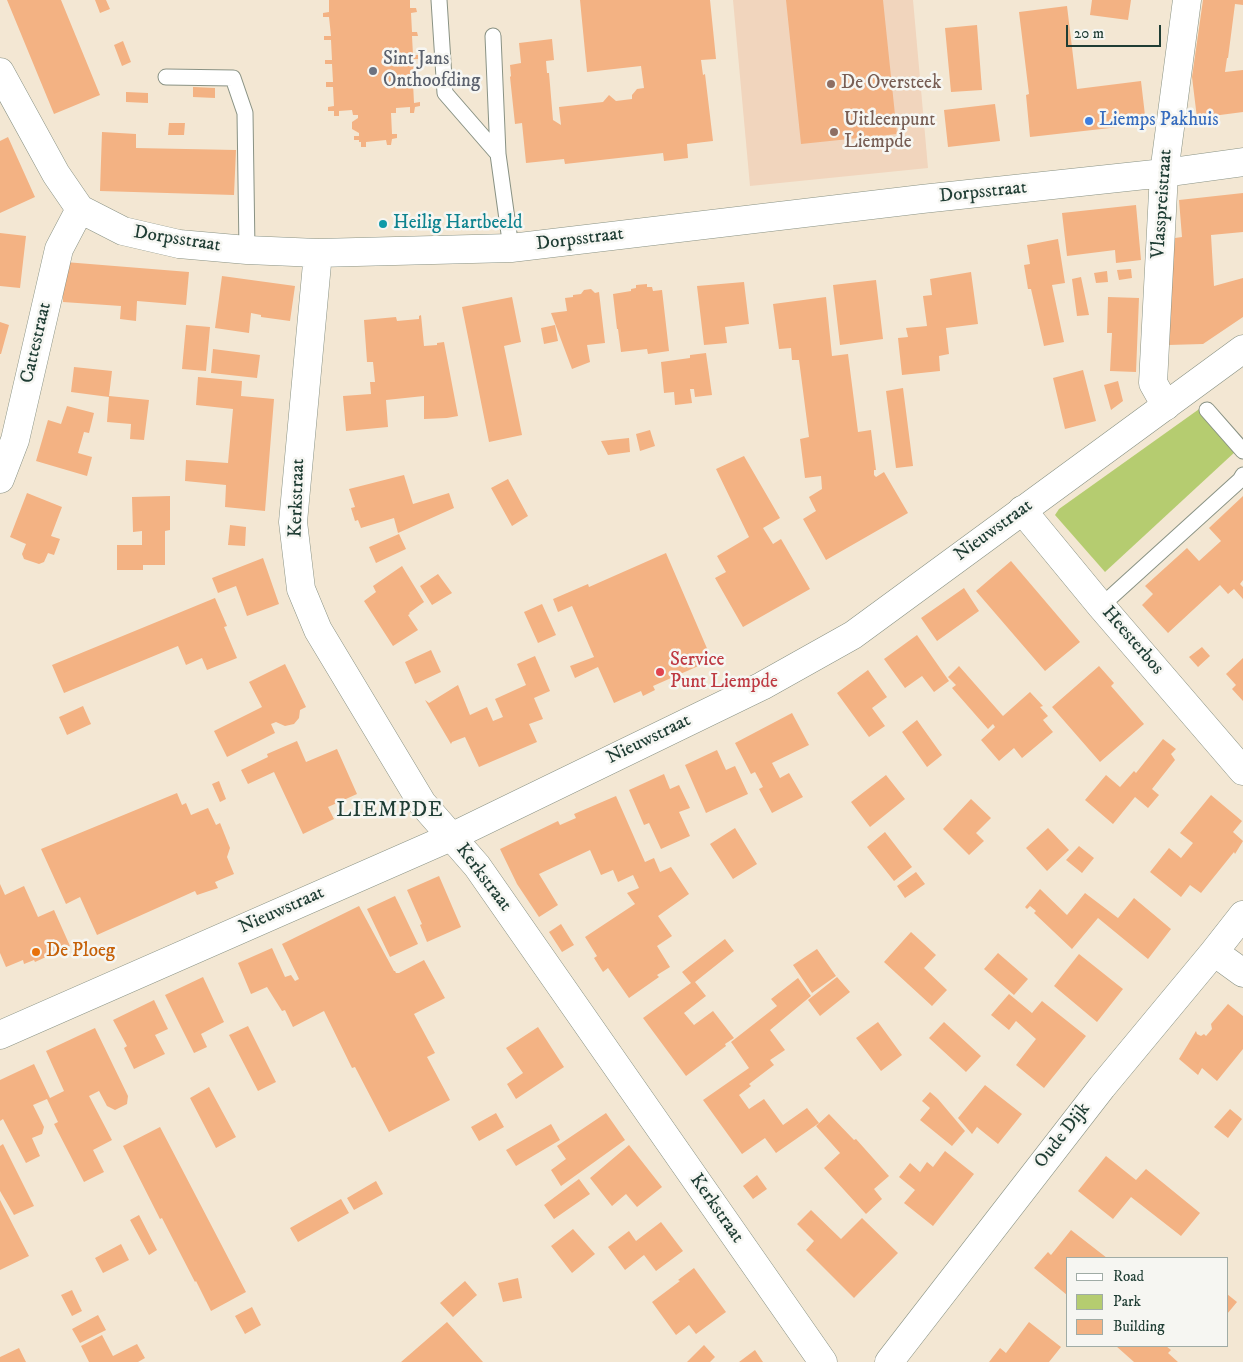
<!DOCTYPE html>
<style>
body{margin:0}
#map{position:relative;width:1243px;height:1362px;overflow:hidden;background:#f3e7d3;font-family:"IM FELL DW Pica",serif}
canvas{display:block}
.legend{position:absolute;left:1066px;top:1257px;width:162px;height:90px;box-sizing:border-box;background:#f6f6f2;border:1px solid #a0aca6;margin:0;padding:6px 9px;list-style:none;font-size:15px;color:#1f3d34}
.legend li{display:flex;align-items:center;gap:10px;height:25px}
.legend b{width:25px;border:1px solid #a0aca6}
.scale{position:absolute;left:1066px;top:25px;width:95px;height:22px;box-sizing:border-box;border:2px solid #1f3d34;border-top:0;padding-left:6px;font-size:15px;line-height:18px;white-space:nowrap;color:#1f3d34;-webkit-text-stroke:4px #f6f6f2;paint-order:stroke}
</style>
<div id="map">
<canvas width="1243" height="1362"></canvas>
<ul class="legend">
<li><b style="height:6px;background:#fff"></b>Road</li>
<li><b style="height:14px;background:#b5cc70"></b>Park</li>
<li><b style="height:14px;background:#f3b283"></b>Building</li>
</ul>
<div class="scale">20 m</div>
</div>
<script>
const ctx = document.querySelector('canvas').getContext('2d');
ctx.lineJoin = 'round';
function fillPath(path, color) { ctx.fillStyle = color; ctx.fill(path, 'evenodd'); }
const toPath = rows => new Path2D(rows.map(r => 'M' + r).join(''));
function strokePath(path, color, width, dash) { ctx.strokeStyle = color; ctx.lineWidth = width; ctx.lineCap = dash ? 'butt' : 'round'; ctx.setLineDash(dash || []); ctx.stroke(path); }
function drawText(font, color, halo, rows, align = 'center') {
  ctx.font = font + ' "IM FELL DW Pica",serif'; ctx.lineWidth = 5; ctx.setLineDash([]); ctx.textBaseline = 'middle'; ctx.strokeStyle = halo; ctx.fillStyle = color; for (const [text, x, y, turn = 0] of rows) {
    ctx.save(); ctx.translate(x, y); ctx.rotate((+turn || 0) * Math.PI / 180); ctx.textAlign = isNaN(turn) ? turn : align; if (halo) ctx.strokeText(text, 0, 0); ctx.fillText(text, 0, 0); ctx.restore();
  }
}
fillPath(toPath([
 [733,0,913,0,928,168,750,186]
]), '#f1d5bd');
fillPath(toPath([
 [1202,407,1236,451,1105,572,1055,515,1059,509]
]), '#b5cc70');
fillPath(toPath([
 [7,0,61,0,100,95,54,114],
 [95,0,106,0,110,9,100,13],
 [329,0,410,0,410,8,416,8,417,12,411,13,412,32,417,32,418,36,412,36,413,55,418,55,418,59,413,59,414,79,420,78,420,83,413,83,414,103,420,102,420,106,415,107,414,113,410,113,410,107,396,108,396,113,391,113,392,134,397,134,397,138,392,139,391,145,387,145,386,140,366,142,366,147,361,147,361,142,359,142,359,140,354,140,354,136,359,136,359,133,352,129,352,122,358,118,358,115,353,115,352,110,339,111,339,116,334,116,334,111,328,111,328,107,334,106,333,87,326,87,326,82,333,82,332,64,325,64,325,60,332,60,331,40,324,40,324,36,331,36,329,17,323,17,323,13,329,12],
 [580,0,710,0,716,59,701,60,703,75,705,74,713,141,687,144,688,158,664,161,663,153,565,164,564,159,526,163,522,123,515,124,510,77,511,76,510,65,521,63,519,43,552,39,554,60,546,61,547,73,549,73,553,120,561,125,559,107,603,102,609,95,616,101,632,99,632,95,637,89,644,88,641,66,587,72],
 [786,0,883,0,897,134,801,144],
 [1092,0,1131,0,1128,20,1090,15],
 [1203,0,1243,0,1243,5,1235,4,1228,58,1227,58,1225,72,1243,70,1243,112,1197,118,1192,77],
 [1067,6,1077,89,1141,81,1146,124,1030,137,1026,95,1029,94,1019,12],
 [977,25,982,90,951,92,945,28],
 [123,41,131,62,122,66,114,45],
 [193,87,215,88,215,98,193,97],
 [126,92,148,93,148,103,126,102],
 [995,104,1000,141,948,147,944,110],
 [169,123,185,123,184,135,168,135],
 [102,132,136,134,136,148,236,150,234,195,100,191],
 [8,137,35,197,0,213,0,141],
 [1243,193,1243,232,1211,235,1214,286,1243,278,1243,317,1203,344,1168,345,1168,239,1182,237,1179,200],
 [1136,205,1141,260,1116,263,1115,250,1067,256,1062,213],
 [0,233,26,236,20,288,0,286],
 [1058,239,1065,283,1052,285,1064,342,1044,346,1031,289,1028,289,1024,265,1030,264,1027,245],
 [65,262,189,272,186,305,137,301,136,321,120,319,121,306,63,302,63,294,61,294],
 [1131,269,1132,278,1119,280,1117,270],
 [1107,271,1108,282,1096,283,1094,273],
 [971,272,978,324,946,328,949,354,939,356,940,371,902,375,898,338,908,337,906,328,927,326,923,296,932,295,930,279],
 [222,276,295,286,290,321,261,317,261,315,251,313,249,333,215,328],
 [1081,277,1089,315,1077,316,1072,279],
 [876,280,883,339,840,345,833,285],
 [744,282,749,324,725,327,727,343,704,345,697,286],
 [647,284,647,287,652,287,653,291,662,290,669,351,648,354,647,349,621,352,618,329,617,329,613,294,631,291,631,289,636,288,636,285],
 [591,289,595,293,599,292,605,343,587,345,590,362,572,369,551,313,567,311,565,298,573,297,573,295,581,294,584,290],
 [512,297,521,342,504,346,522,435,489,442,462,307],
 [826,297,832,356,848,354,858,432,871,430,876,470,874,470,874,475,876,477,884,472,908,513,826,560,803,519,816,511,809,497,822,489,821,476,805,478,800,439,809,437,799,360,792,360,791,348,779,349,773,304],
 [1108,297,1139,298,1136,372,1110,371,1112,333,1107,333],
 [421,315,424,346,437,345,437,343,444,342,458,416,447,418,424,419,424,396,386,400,388,427,346,431,343,396,371,394,370,382,375,382,373,362,367,362,364,320,396,317,397,321,419,319,419,316],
 [0,322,9,325,1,354,0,354],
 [186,325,210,327,206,371,182,369],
 [555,325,558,341,544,344,541,328],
 [213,349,260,355,257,378,211,373],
 [706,353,712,395,695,397,694,389,690,389,692,403,675,405,674,392,664,393,661,362,690,358,690,355],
 [74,367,112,371,109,396,149,400,144,440,130,439,131,424,107,422,109,397,71,392],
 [1083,370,1096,421,1065,429,1053,378],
 [198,377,242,381,241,396,274,399,265,511,225,507,226,485,185,481,186,460,228,463,233,409,196,405],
 [1118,381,1123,401,1111,410,1104,385],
 [903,388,913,466,896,468,886,391],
 [67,406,94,413,89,433,84,432,78,453,92,457,87,476,36,461,48,420,61,424],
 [650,430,655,446,640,451,636,434],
 [629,438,630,452,608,455,601,441],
 [744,456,780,518,763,528,773,544,781,539,810,589,743,627,715,578,726,572,717,556,749,537,716,469],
 [404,475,413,504,449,493,454,508,398,533,394,518,361,528,358,520,355,521,351,508,355,507,349,489],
 [508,479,528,516,512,526,491,488],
 [27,493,62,507,51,536,60,539,54,555,48,553,44,562,39,564,24,559,22,554,26,544,10,537],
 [170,496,170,530,165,531,165,565,143,565,143,570,117,570,117,545,142,545,142,531,133,532,132,497],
 [1243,496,1243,580,1240,584,1243,587,1243,599,1234,589,1228,594,1220,585,1168,633,1142,605,1153,594,1145,586,1187,548,1199,561,1221,541,1209,528],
 [230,525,246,527,245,546,228,545],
 [399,534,406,549,376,563,369,547],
 [666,553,712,660,653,686,655,690,643,696,641,691,614,703,598,667,575,678,570,666,594,657,572,606,558,612,553,599,588,584,589,587],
 [263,558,279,604,247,616,236,586,218,593,212,578],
 [1011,561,1080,642,1045,671,976,591],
 [402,566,424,602,409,613,410,614,408,615,418,630,393,646,364,601,376,592,373,586],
 [438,574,452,593,432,605,420,586],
 [964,588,979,611,937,641,921,618],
 [215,598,227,626,224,627,237,658,207,670,202,658,186,665,178,646,64,693,52,665],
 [542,604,556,635,538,643,524,612],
 [917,635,949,681,934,692,922,676,905,688,884,659],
 [1202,647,1210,656,1198,667,1189,657],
 [431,650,441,672,415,684,405,662],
 [535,656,550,691,534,698,543,719,529,724,537,742,479,767,465,737,452,742,451,744,425,700,429,703,458,685,470,715,487,707,493,721,503,717,495,699,526,685,517,664],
 [1243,658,1243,701,1232,689,1236,685,1226,674],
 [285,664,306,707,300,710,299,718,294,724,285,726,276,722,271,724,275,733,227,757,214,731,262,707,249,682],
 [959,666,1003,716,1030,692,1043,706,1040,707,1048,716,1043,720,1053,732,1022,758,1014,748,999,761,981,740,995,727,993,724,988,729,952,688,956,685,948,677],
 [1099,666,1114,683,1111,686,1144,724,1100,762,1052,707],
 [868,670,887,697,872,708,885,726,869,737,837,693],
 [83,706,91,724,67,735,59,717],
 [792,713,809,745,772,763,780,778,789,773,803,797,772,813,759,789,763,787,755,772,751,774,735,743],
 [917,720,942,755,927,767,902,732],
 [1163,739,1176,749,1171,754,1175,760,1152,789,1159,795,1148,808,1135,797,1113,824,1085,800,1106,775,1120,787,1134,771,1136,773],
 [297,741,306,762,337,749,357,794,328,807,334,819,303,834,274,772,248,784,241,770,268,757,267,754],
 [717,750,726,770,735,766,748,794,706,813,685,765],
 [664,774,670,789,679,785,690,808,679,812,690,836,661,849,649,823,644,825,629,790],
 [886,775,905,799,870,827,851,802],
 [219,781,226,799,220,802,212,784],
 [177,793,182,805,186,803,191,815,208,808,216,825,220,823,230,848,227,857,234,874,215,882,218,888,197,895,195,891,97,935,80,897,66,904,41,849],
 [1211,795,1242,821,1233,832,1243,841,1235,854,1234,852,1201,893,1190,885,1181,897,1150,872,1169,848,1181,858,1193,843,1180,833],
 [616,796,645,862,654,858,660,872,671,867,689,894,658,916,672,936,657,946,670,967,657,975,659,977,629,998,608,968,603,972,594,958,597,956,585,937,635,904,627,893,639,888,633,875,618,882,613,870,601,875,590,850,539,874,558,905,539,917,517,884,500,849,558,821,560,825,576,818,574,814],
 [971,799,991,818,976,833,984,841,969,855,943,829],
 [735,828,757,864,733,879,710,844],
 [1048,828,1069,850,1047,871,1026,848],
 [885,832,912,867,894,881,867,847],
 [1079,846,1094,858,1082,873,1066,860],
 [916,872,925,884,905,898,897,886],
 [439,876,461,927,427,942,420,925,422,924,407,890],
 [0,884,5,895,24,886,38,917,54,910,70,946,35,962,34,960,24,964,23,960,6,967,0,953],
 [1040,889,1067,915,1085,893,1118,918,1134,898,1171,929,1148,959,1098,918,1072,949,1034,913,1036,911,1030,906,1027,909,1025,907],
 [395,896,418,944,390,957,367,909],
 [359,906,394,971,395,971,396,973,399,973,424,960,445,998,414,1014,435,1053,427,1057,450,1100,389,1132,355,1067,352,1068,324,1011,293,1027,285,1010,282,1011,267,987,251,994,238,963,272,948,285,977,291,975,295,981,299,979,282,944],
 [561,924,574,945,562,952,549,932],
 [911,932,936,955,924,968,947,990,932,1006,884,962],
 [725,939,734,951,695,982,706,996,684,1013,694,1025,713,1011,734,1038,725,1044,726,1046,686,1076,643,1018,691,983,682,972],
 [817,949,836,976,812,993,793,965],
 [998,953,1028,979,1014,995,984,969],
 [1079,954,1123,989,1097,1022,1054,986],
 [203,977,224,1022,201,1034,207,1047,194,1053,165,995],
 [837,977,850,992,820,1016,808,1000],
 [798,978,811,996,770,1030,785,1050,770,1060,774,1065,749,1084,751,1086,739,1095,749,1109,764,1099,783,1125,807,1108,819,1123,776,1153,765,1138,742,1154,703,1100,749,1068,731,1042,777,1006,771,999],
 [1009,994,1032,1013,1042,1001,1086,1036,1044,1088,1016,1065,1036,1039,1016,1021,1009,1030,991,1015],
 [154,1000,168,1029,155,1035,165,1054,134,1069,124,1048,127,1046,113,1020],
 [1228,1004,1243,1016,1243,1049,1217,1081,1202,1068,1198,1075,1179,1059,1196,1031,1197,1034,1201,1036,1204,1034,1206,1036,1212,1029,1211,1024],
 [878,1022,902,1055,881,1071,856,1038],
 [944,1022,981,1056,966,1072,929,1038],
 [248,1026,276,1082,258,1091,229,1035],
 [538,1027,564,1067,516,1099,507,1084,523,1073,506,1048],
 [95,1028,128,1096,127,1104,115,1110,107,1106,99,1091,89,1096,112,1140,93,1150,104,1172,84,1182,54,1124,58,1122,47,1099,33,1105,44,1127,42,1134,32,1138,40,1156,26,1163,3,1119,0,1121,0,1080,34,1064,50,1098,64,1091,46,1051],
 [985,1085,1022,1114,998,1144,977,1127,972,1134,958,1118],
 [209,1087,236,1137,216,1148,190,1098],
 [930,1092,938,1099,965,1131,952,1146,920,1120,930,1108,922,1101],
 [1230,1109,1242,1119,1228,1138,1214,1127],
 [496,1113,504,1127,479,1141,471,1127],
 [606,1113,625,1140,561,1186,551,1170,566,1159,557,1146],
 [829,1114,854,1140,856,1139,889,1176,874,1189,882,1199,866,1214,824,1168,840,1153,816,1126],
 [551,1124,560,1140,516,1166,506,1150],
 [160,1127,246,1292,211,1311,196,1281,195,1282,162,1218,160,1219,123,1146],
 [3,1144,34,1206,14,1215,0,1191,0,1146],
 [629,1145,662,1187,637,1207,626,1194,612,1206,590,1178],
 [945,1151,974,1174,933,1226,904,1203,915,1190,899,1177,910,1163,920,1172,927,1162,933,1167],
 [1106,1156,1136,1180,1146,1169,1200,1213,1181,1236,1131,1197,1113,1219,1078,1191],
 [757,1175,767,1189,753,1199,743,1186],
 [579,1179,590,1194,554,1219,544,1205],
 [376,1181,383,1194,354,1210,347,1198],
 [341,1199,349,1213,298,1242,290,1228],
 [0,1200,29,1256,0,1270],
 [811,1210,841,1239,862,1218,898,1253,854,1298,806,1250,814,1241,797,1224],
 [139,1215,157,1250,149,1255,130,1220],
 [661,1222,683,1251,656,1271,644,1255,625,1270,608,1247,629,1231,636,1241],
 [573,1229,595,1254,572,1273,551,1246],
 [1071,1230,1107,1258,1067,1258,1067,1295,1034,1268,1048,1252,1051,1255],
 [121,1244,129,1260,103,1273,95,1258],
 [694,1268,726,1312,696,1334,689,1325,676,1335,652,1302,680,1281,678,1280],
 [518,1278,522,1298,503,1302,498,1283],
 [465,1281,477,1295,453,1317,440,1303],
 [72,1290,82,1311,72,1316,61,1295],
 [1227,1294,1237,1302,1227,1314],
 [252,1307,261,1325,245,1334,235,1316],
 [98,1315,106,1330,80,1343,72,1329],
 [447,1322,483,1362,401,1362],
 [1029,1322,1061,1347,1049,1362,989,1362,1000,1348,1006,1353],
 [102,1335,113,1356,137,1344,145,1358,138,1362,89,1362,81,1346],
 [704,1345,715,1357,710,1362,687,1362],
 [1116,1346,1166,1346,1171,1350,1168,1353,1178,1362,1134,1362],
 [19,1348,26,1362,0,1362,0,1357],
 [755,1350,763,1362,739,1362]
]), '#f3b283');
const lane = toPath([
 [439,0,445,93,498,154],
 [493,36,498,154,511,248],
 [166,77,233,78,245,113,247,250],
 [1207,410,1243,451],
 [1101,606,1240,480,1243,475]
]);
const street = toPath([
 [0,72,56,174,80,209,123,231,179,244,247,250,318,253,511,248,922,199,1164,173,1243,162],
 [318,253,293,522,301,589,318,630,422,803,477,866,823,1362],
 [1166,406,1153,383,1164,173,1187,0],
 [0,479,15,440,59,249,80,209],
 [1022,510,1101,606,1243,771],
 [1214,952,1243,973],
 [889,1362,1102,1087,1214,952,1243,915]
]);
const secondary = toPath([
 [0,1035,451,837,762,686,853,635,1243,349]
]);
strokePath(lane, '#899284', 17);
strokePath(street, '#899284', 29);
strokePath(secondary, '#899284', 29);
strokePath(lane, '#fff', 15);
strokePath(street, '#fff', 28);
strokePath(secondary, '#fff', 28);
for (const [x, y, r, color] of [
 [373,71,5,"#6b7280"],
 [831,84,5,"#8d6e63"],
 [1089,121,5,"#3f7fe0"],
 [834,132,5,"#8d6e63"],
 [383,224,5,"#0f9aa8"],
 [660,672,5,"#e0444e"],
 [36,952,5,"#e8710a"]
]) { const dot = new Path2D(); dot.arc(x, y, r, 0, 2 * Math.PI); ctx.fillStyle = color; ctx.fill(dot); strokePath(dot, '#f6f6f2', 2); }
drawText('19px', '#5b616d', '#f6f6f2', [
 ["Sint Jans",383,60],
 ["Onthoofding",383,82]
], 'left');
drawText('19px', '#785e54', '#f6f6f2', [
 ["De Oversteek",841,84],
 ["Uitleenpunt",844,121],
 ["Liempde",844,143]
], 'left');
drawText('19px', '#366cbe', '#f6f6f2', [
 ["Liemps Pakhuis",1099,121]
], 'left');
drawText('19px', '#1f3d34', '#f6f6f2', [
 ["Dorpsstraat",983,193,-6],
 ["Vlasspreistraat",1163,204,-86],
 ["Dorpsstraat",177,240,9],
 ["Dorpsstraat",580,240,-7],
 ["Cattestraat",37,343,-77],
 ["Kerkstraat",298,498,-88],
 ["Nieuwstraat",994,531,-36],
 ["Heesterbos",1132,641,49],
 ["Nieuwstraat",649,740,-26],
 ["Kerkstraat",483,878,53],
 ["Nieuwstraat",282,911,-24],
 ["Oude Dijk",1063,1136,-52],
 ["Kerkstraat",716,1209,55]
]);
drawText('19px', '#0d838f', '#f6f6f2', [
 ["Heilig Hartbeeld",393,224]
], 'left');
drawText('19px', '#be3a42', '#f6f6f2', [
 ["Service",670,661],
 ["Punt Liempde",670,683]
], 'left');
drawText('19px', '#c56008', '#f6f6f2', [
 ["De Ploeg",46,952]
], 'left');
ctx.letterSpacing = '1px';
drawText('21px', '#1f3d34', '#f6f6f2', [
 ["LIEMPDE",390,812]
]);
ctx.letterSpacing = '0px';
</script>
